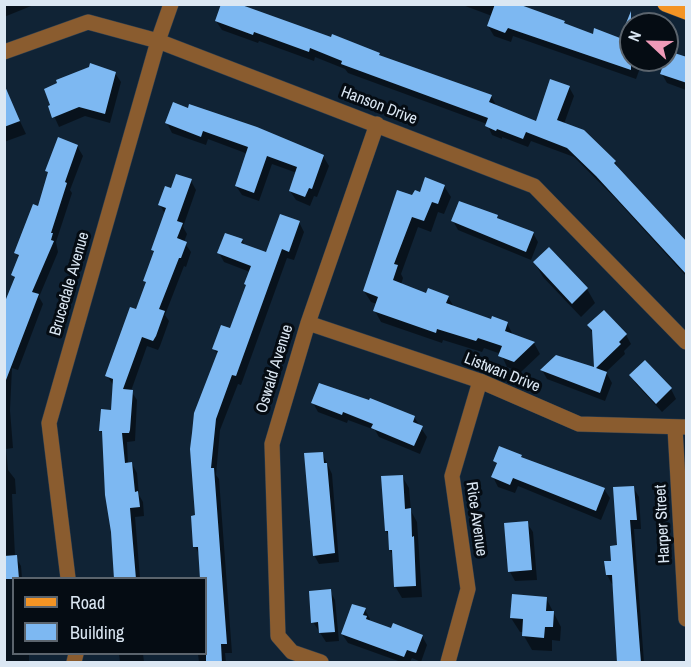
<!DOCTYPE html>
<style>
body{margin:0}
#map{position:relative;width:691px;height:667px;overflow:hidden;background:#102335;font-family:"Archivo Narrow",sans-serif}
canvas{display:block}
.frame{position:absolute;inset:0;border:6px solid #dbe7f3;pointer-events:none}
.legend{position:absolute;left:12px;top:577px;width:195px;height:78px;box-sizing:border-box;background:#050c13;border:2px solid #5b646d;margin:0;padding:8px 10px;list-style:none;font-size:18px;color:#dbe7f3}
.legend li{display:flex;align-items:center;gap:12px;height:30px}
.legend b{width:30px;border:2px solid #5b646d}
.north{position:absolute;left:619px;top:12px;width:60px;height:60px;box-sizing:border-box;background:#050c13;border:2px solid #5b646d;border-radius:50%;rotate:292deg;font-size:16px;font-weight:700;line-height:24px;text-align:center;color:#dbe7f3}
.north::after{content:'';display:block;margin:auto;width:21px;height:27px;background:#ef9ab8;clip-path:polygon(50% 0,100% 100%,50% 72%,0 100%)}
</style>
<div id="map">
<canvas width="691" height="667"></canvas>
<div class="frame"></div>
<ul class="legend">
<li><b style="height:8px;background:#f49424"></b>Road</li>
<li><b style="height:16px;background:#7db8f2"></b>Building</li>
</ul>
<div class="north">N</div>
</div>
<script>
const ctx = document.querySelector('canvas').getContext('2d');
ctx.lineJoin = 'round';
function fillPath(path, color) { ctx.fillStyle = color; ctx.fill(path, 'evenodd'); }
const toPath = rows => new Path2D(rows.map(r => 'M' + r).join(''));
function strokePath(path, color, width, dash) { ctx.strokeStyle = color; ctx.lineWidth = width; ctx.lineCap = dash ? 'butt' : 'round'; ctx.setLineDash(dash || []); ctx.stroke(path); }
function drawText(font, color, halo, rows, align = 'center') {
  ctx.font = font + ' "Archivo Narrow",sans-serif'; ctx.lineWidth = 6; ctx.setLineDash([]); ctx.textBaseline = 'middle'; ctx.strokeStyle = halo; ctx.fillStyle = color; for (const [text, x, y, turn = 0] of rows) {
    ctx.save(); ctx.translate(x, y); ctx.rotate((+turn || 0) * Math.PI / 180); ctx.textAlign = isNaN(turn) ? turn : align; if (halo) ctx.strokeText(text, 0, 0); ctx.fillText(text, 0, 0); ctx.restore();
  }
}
fillPath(toPath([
 [4,4,36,4,4,17],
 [223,4,246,4,245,8,379,54,381,57,491,96,496,105,537,122,569,87,574,96,564,124,615,162,620,171,685,242,686,240,686,276,614,197,574,157,531,141,528,147,502,137,502,139,492,135,487,124,348,73,345,69,315,57,314,61,259,41,258,43,222,30,216,21],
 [460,4,516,4,564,22,566,25,594,36,620,39,631,37,631,60,643,60,636,79,513,36,511,42,494,36,488,26,492,16],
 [669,53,686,56,686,90,667,83,662,74],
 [115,73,121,82,110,123,85,116,59,127,50,107,59,84],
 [10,100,26,134,4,142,4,102],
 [167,123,323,156,329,166,317,197,314,196,310,206,296,200,290,191,297,173,272,164,259,201,242,195,236,186,248,154,208,139,206,145,172,133],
 [77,146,83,156,70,190,72,193,56,242,58,252,39,297,43,304,18,370,12,368,10,410,13,448,6,449,8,470,15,479,16,494,12,494,15,556,21,566,22,578,14,578,14,600,12,600,14,654,29,654,29,662,4,662,4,311,16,280,13,275,19,259,16,253,39,208,49,174,47,171],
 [191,181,196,190,183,227,187,234,184,242,191,252,186,267,184,266,165,315,169,321,160,346,158,350,147,346,131,391,137,400,135,441,127,442,128,464,132,464,137,473,139,495,143,502,144,516,135,517,140,578,116,578,104,436,101,431,113,412,114,386,107,376,147,284,145,281,155,254,152,250,165,214,160,205,172,190],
 [444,186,451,197,444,214,438,212,431,232,418,227,401,274,403,278,401,285,426,295,448,297,454,307,492,321,507,323,513,335,534,343,540,354,521,372,507,367,501,354,484,348,482,352,443,340,442,343,381,322,375,311,377,304,371,302,364,291,413,197],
 [497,216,499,221,533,233,538,242,531,260,458,230,453,221],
 [299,222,304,232,294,260,287,258,241,385,238,384,220,430,216,475,219,479,232,653,225,653,226,662,199,662,198,654,206,654,206,578,200,556,195,546,218,355,214,349,231,330,247,286,250,272,224,262,219,253,242,240,245,246,266,254],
 [549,249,587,289,595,303,581,317,543,277,535,263],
 [589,326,626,335,631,344,624,351,625,354,606,372,612,383,605,401,547,379,542,370,596,369,593,334],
 [631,375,671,389,676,399,662,412,636,384],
 [313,403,414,417,427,437,420,454,379,437,375,430,348,420,347,423,318,412],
 [322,453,332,474,339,562,319,564,314,555],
 [520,456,522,459,604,489,610,498,601,520,518,486,515,493,498,487,493,477,497,465,495,461],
 [402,476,409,488,411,511,417,522,422,597,402,598,395,586,393,555,390,550,390,538,386,531],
 [633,487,639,497,641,529,634,529,644,662,619,662,614,584,612,584,607,575,619,546],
 [527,523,533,532,537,580,515,581,510,572],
 [330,591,335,600,339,641,326,642,313,622],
 [546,598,561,627,560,641,552,640,552,651,532,650,524,636,524,632,520,632,511,618],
 [365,610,370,619,369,622,392,630,422,636,427,645,421,662,412,658,410,662,401,662,348,643,342,634],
 [119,654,143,654,144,662,120,662]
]), '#0007');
fillPath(toPath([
 [221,4,239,4,331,37,332,34,380,53,379,55,492,95,489,102,536,121,550,79,570,86,557,120,584,130,616,161,614,163,687,242,687,275,596,176,567,148,526,132,523,139,497,129,496,131,485,126,488,118,341,64,342,61,310,48,309,52,254,32,253,35,215,21],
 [495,4,518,4,565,21,564,23,593,34,594,28,620,38,631,11,631,70,508,28,505,33,487,26],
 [668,51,687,57,687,83,660,74,665,60,667,60],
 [90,63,116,72,105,114,79,107,52,118,48,106,50,105,44,89,57,83,56,80,89,67],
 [4,84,20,121,4,127],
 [173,102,188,108,189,104,257,127,324,155,312,189,309,188,305,197,289,191,297,167,267,156,254,193,235,186,248,147,203,131,201,137,165,123],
 [58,137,78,145,65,182,67,183,51,233,53,233,51,240,54,241,32,292,39,294,6,380,4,379,4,304,15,277,11,275,19,255,14,253,33,204,38,206,48,172,45,171],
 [176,174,192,179,177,221,183,223,177,238,187,242,181,258,179,258,159,309,165,311,156,336,153,341,142,337,123,389,133,390,130,430,129,433,122,433,125,463,132,462,135,492,138,491,140,507,130,508,136,579,114,579,111,532,105,495,102,431,99,431,101,409,111,410,113,379,105,376,130,307,136,309,146,282,143,281,154,251,151,250,166,208,158,205,165,186,171,188],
 [425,177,445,185,438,204,432,202,424,221,412,217,394,264,398,265,393,280,426,293,428,288,449,296,446,303,491,319,492,316,508,322,505,331,535,342,514,362,498,356,502,346,478,338,476,341,437,329,436,333,373,311,378,297,363,291,397,190,412,195,415,190,420,192],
 [459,201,498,215,497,218,534,232,526,252,451,221],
 [280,214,300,221,289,252,282,249,236,376,232,375,216,419,211,468,214,468,227,644,221,644,222,663,206,663,206,579,200,579,198,547,193,547,191,516,195,515,190,449,192,433,194,413,218,351,212,349,221,325,230,328,246,285,244,284,251,266,217,253,225,233,243,239,241,243,266,252],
 [549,247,588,288,572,304,533,262],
 [604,310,627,334,619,342,621,344,596,368,607,372,600,393,540,370,556,355,594,367,592,330,587,325],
 [645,360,672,388,656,404,629,375],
 [319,383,369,400,370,398,415,416,413,422,423,426,414,446,371,428,373,424,343,412,342,415,311,403],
 [499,446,522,455,521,457,605,488,596,511,513,478,510,485,491,477,497,463,493,461],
 [323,452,324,463,327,463,335,553,313,556,304,453],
 [403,475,405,509,411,508,412,537,414,536,416,586,394,587,392,550,389,550,388,531,385,531,381,476],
 [634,486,637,520,630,520,641,663,617,663,612,575,606,575,604,561,611,561,610,546,617,545,613,487],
 [528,521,532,570,508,572,504,523],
 [17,555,19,579,4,579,4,556],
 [331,589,335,632,319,633,318,622,311,623,309,591],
 [512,594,547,597,546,611,554,611,553,627,545,627,544,638,522,636,523,619,510,618],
 [352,604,366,608,363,615,367,616,366,619,391,628,393,623,423,635,416,653,407,650,404,657,341,634]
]), '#7db8f2');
const minor = toPath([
 [4,52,88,22,158,41,534,186,686,342],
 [308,323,480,381,579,424,686,427],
 [675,428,686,619],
 [68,578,49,423,158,41,171,4],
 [74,662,76,654],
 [321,662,292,652,278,636,272,444,308,323,377,124],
 [448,662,468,589,452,476,480,381]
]);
const major = toPath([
 [665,4,686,12]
]);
strokePath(minor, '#2c3e50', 16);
strokePath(major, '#2c3e50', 16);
strokePath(minor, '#8a5c2f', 15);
strokePath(major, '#f49424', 15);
drawText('16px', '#dbe7f3', '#050c13', [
 ["Hanson Drive",379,106,21],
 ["Brucedale Avenue",70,284,-74],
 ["Oswald Avenue",275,369,-73],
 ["Listwan Drive",502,373,22],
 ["Rice Avenue",476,519,82],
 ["Harper Street",663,524,-93]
]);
</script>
